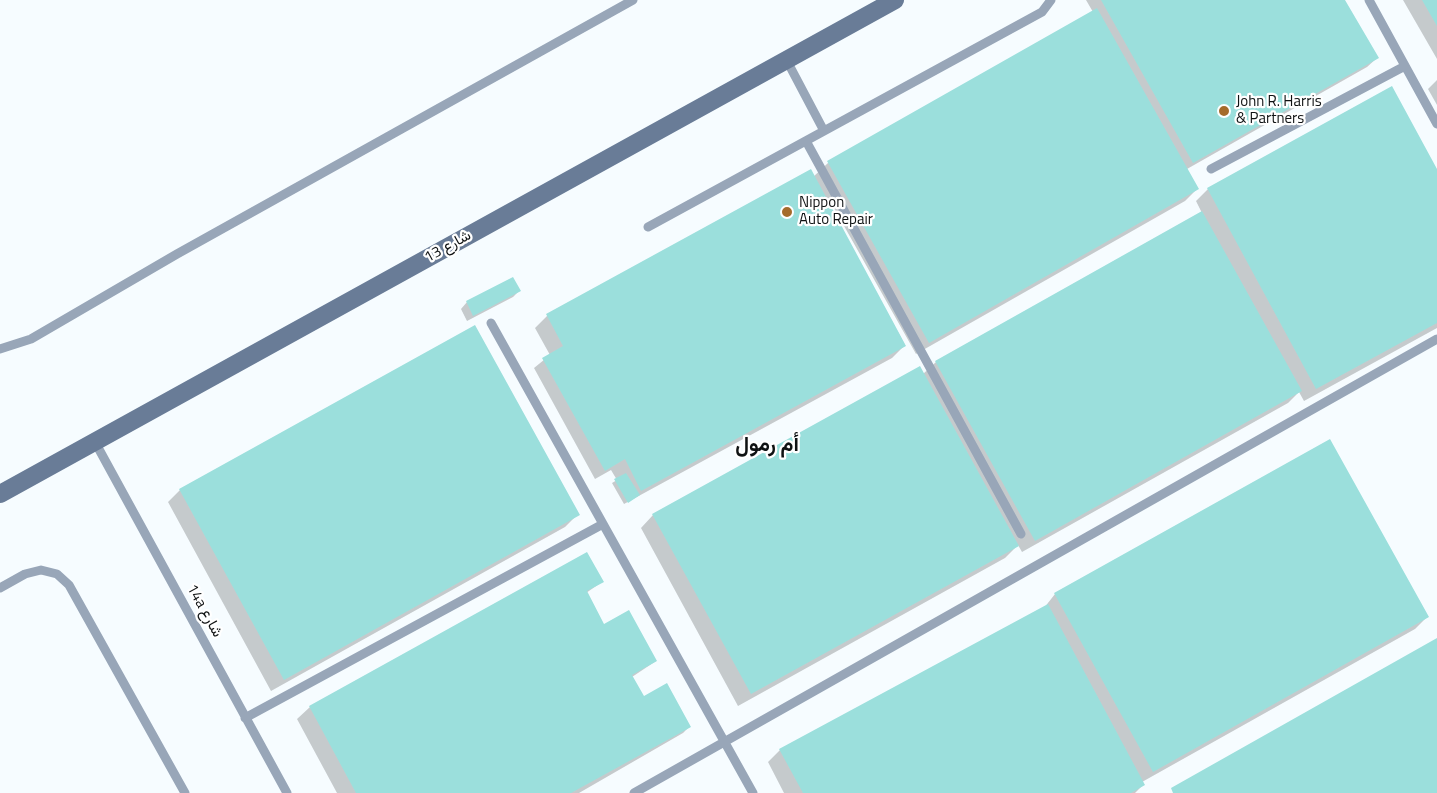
<!DOCTYPE html>
<meta charset="utf-8">
<style>
body{margin:0}
canvas{display:block;background:#f6fcff}
</style>
<canvas width="1437" height="793"></canvas>
<script>
const ctx = document.querySelector('canvas').getContext('2d');
ctx.lineJoin = 'round';
function fillPath(path, color) { ctx.fillStyle = color; ctx.fill(path, 'evenodd'); }
const toPath = rows => new Path2D(rows.map(r => 'M' + r).join(''));
function strokePath(path, color, width, dash) { ctx.strokeStyle = color; ctx.lineWidth = width; ctx.lineCap = dash ? 'butt' : 'round'; ctx.setLineDash(dash || []); ctx.stroke(path); }
function drawText(font, color, halo, rows, align = 'center') {
  ctx.font = font + ' "Titillium Web",Vazirmatn,sans-serif'; ctx.lineWidth = 4.5; ctx.setLineDash([]); ctx.textBaseline = 'middle'; ctx.strokeStyle = halo; ctx.fillStyle = color; for (const [text, x, y, turn = 0] of rows) {
    ctx.save(); ctx.translate(x, y); ctx.rotate((+turn || 0) * Math.PI / 180); ctx.textAlign = isNaN(turn) ? turn : align; if (halo) ctx.strokeText(text, 0, 0); ctx.fillText(text, 0, 0); ctx.restore();
  }
}
fillPath(toPath([
 [1086,0,1344,0,1377,58,1367,67,1187,169,1197,189,1185,201,916,354,830,201,827,202,905,345,892,358,624,504,612,483,617,480,611,470,595,479,534,368,550,355,535,328,547,316,813,177,828,163,1093,12],
 [1403,0,1437,0,1437,59],
 [1437,80,1437,105,1428,89],
 [1437,172,1437,328,1304,401,1299,392,1288,403,1022,552,1018,545,1005,558,738,706,641,528,653,515,923,374,936,362,1202,213,1196,201,1208,189],
 [519,291,513,297,467,321,461,309,467,302],
 [180,490,578,514,565,527,271,691,168,502],
 [587,554,602,582,586,593,604,626,656,661,632,677,643,698,690,726,683,733,579,793,337,793,297,719,310,707],
 [1055,594,1427,617,1415,629,1142,782,1143,785,1135,793,784,793,768,762,780,750,1044,608]
]), '#0003');
fillPath(toPath([
 [1101,0,1345,0,1379,58,1193,163],
 [1422,0,1437,0,1437,26],
 [1097,8,1199,189,929,343,827,161],
 [1392,86,1437,169,1437,323,1316,389,1207,188],
 [811,169,906,346,641,491,625,459,605,471,542,358,563,346,546,314],
 [1202,211,1302,391,1035,541,935,361],
 [513,277,521,291,473,316,466,301],
 [475,325,580,515,284,680,179,489],
 [920,366,1019,546,751,694,652,514],
 [1330,439,1429,617,1153,772,1054,593],
 [626,473,640,495,628,503,614,479],
 [587,552,604,582,587,591,604,624,629,610,657,661,632,675,644,696,667,683,691,727,571,793,356,793,309,706],
 [1048,604,1145,785,1131,793,803,793,779,749],
 [1437,638,1437,793,1173,793,1171,788]
]), '#9bdfdc');
strokePath(toPath([
 [1369,0,1437,124],
 [786,59,824,131],
 [806,141,1021,534],
 [1211,169,1405,66],
 [648,227,1042,12,1051,0],
 [491,323,753,793],
 [0,349,31,339,177,254,633,0],
 [95,442,287,793],
 [0,588,25,574,41,570,57,574,69,585,185,793],
 [245,718,603,524],
 [634,793,1437,339]
]), '#98a6b8', 9);
strokePath(toPath([
 [0,494,895,0]
]), '#697c97', 18);
for (const [x, y, r, color] of [
 [1224,111,6,"#a56b2b"],
 [787,212,6,"#a56b2b"]
]) { const dot = new Path2D(); dot.arc(x, y, r, 0, 2 * Math.PI); ctx.fillStyle = color; ctx.fill(dot); strokePath(dot, '#fff', 2); }
drawText('15px', '#0f1213', '#fff', [
 ["John R. Harris",1236,102],
 ["& Partners",1236,119],
 ["Nippon",799,203],
 ["Auto Repair",799,220]
], 'left');
drawText('15px', '#0f1213', '#fff', [
 ["شارع 13",448,247,-29],
 ["14a شارع",204,611,61]
]);
drawText('bold 21px', '#0f1213', '#fff', [
 ["أم رمول",767,446]
]);
</script>
